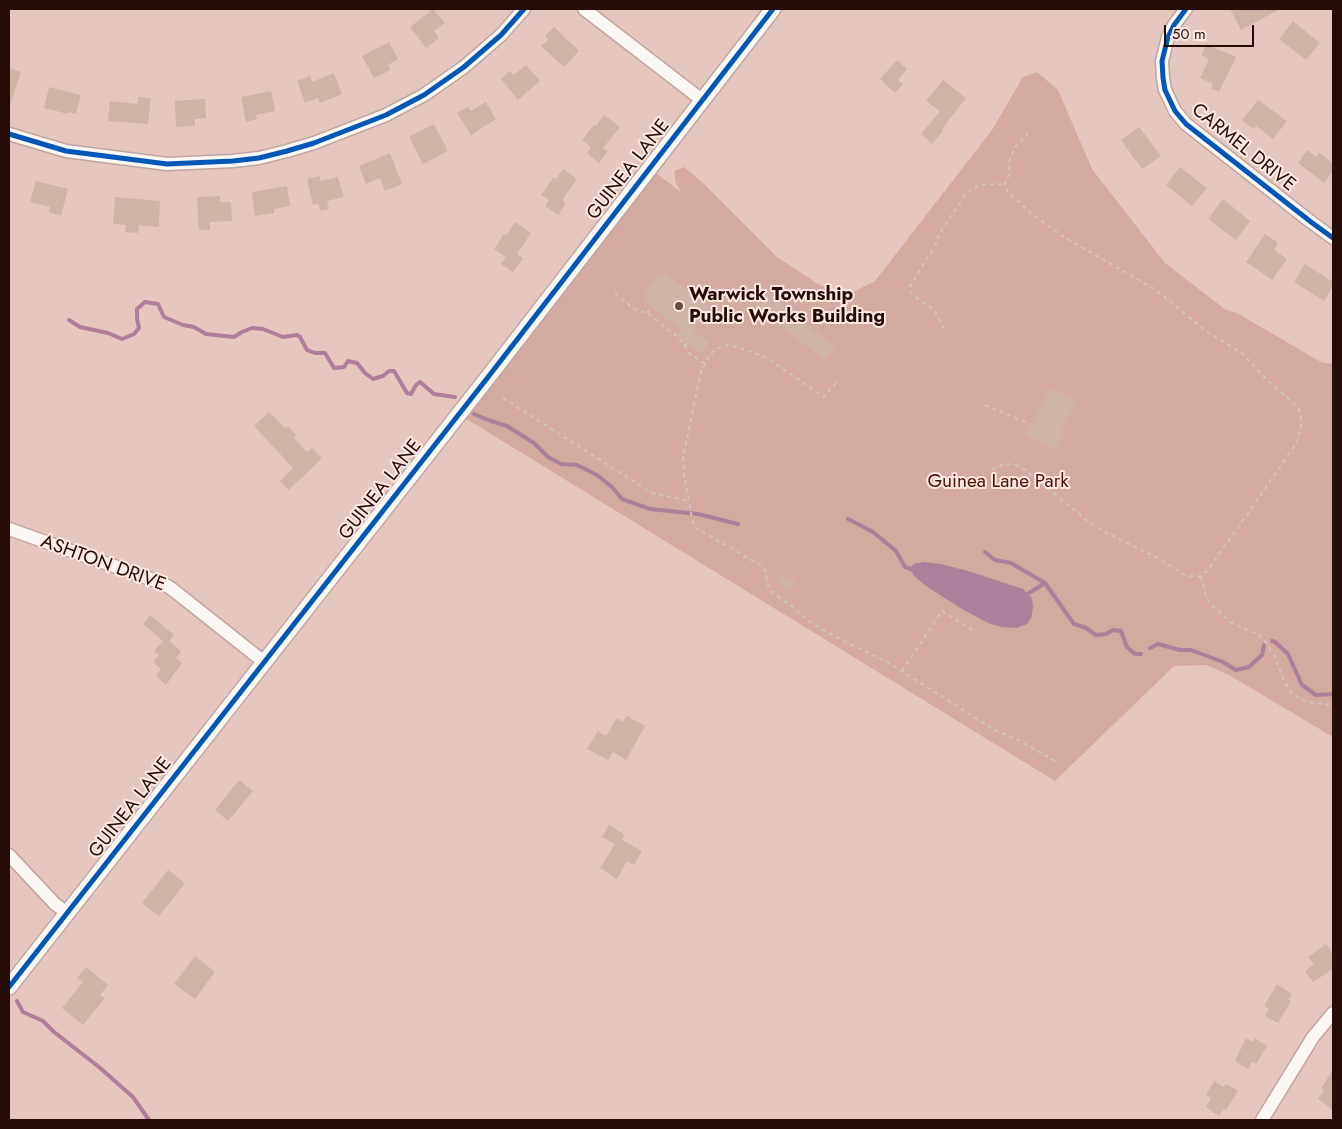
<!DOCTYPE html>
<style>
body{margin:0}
#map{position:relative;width:1342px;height:1129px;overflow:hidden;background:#e6c7bf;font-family:Jost,sans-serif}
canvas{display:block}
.frame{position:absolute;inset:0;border:10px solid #250c07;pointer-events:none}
.scale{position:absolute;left:1164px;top:25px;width:90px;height:22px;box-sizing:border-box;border:2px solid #250c07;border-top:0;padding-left:6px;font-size:15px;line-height:18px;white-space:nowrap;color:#250c07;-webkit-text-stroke:4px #ffe8e2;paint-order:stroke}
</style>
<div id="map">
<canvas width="1342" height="1129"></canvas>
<div class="frame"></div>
<div class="scale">50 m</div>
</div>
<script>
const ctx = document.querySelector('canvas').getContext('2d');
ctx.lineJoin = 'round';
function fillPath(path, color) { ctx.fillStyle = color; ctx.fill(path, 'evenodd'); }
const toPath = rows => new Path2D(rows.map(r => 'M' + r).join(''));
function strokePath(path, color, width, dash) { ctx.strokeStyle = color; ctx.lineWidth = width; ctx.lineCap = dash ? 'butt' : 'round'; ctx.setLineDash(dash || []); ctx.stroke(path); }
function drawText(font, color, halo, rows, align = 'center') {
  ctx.font = font + ' Jost,sans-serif'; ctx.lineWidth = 4; ctx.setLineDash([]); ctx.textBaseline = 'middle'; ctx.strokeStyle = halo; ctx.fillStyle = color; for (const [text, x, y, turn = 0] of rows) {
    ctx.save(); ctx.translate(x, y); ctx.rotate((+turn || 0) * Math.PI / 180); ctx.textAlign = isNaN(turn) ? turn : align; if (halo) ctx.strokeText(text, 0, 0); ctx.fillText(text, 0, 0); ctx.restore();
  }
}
fillPath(toPath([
 [1037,72,1058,90,1092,169,1165,263,1226,310,1237,313,1321,362,1333,364,1333,737,1229,675,1206,665,1174,666,1055,781,465,418,656,173,682,193,676,184,674,171,684,167,705,185,777,257,818,284,834,291,851,293,875,281,992,130,1023,77]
]), '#d4aaa0');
fillPath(toPath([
 [923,562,941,564,968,571,1023,589,1032,598,1033,608,1031,618,1027,624,1017,628,1001,627,988,623,962,609,926,586,913,575,911,567,914,564]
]), '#ae7e9a');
strokePath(toPath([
 [69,320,80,327,108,333,122,339,134,334,139,328,137,319,137,309,145,302,158,304,164,317,183,325,194,327,206,334,234,337,242,332,252,328,263,329,283,337,297,335,300,337,307,350,315,353,325,353,334,368,344,367,348,361,357,363,365,373,373,379,383,376,389,371,394,371,407,393,411,394,416,385,420,382,434,394,455,397],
 [474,414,491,421,507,426,534,443,548,457,561,464,577,465,597,475,612,487,622,499,650,509,698,514,738,524],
 [848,519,873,532,896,551,905,567,916,571],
 [985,552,995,560,1011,563,1045,583,1074,624,1086,628,1096,635,1106,634,1113,630,1121,631,1127,647,1135,654,1141,654],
 [1026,595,1045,583],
 [1272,641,1275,642,1288,654,1302,685,1316,695,1333,694],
 [1150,648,1158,644,1180,650,1191,650,1223,662,1236,670,1249,667,1262,655,1264,645],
 [17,1001,23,1012,43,1021,54,1032,99,1067,133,1097,149,1120]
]), '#ae7e9a', 4);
fillPath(toPath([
 [433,9,445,23,434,31,439,38,426,48,410,27],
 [1230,9,1280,9,1241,30],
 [1293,21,1320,43,1306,60,1279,39],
 [554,27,579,51,564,67,541,46,548,40,545,36],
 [389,42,398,59,388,65,391,70,374,78,362,56],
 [1206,44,1236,57,1219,92,1211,88,1213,84,1200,78,1209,59,1201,55],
 [897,60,907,69,898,80,903,84,895,93,880,79],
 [526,65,540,81,518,100,501,79,510,71,514,75],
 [9,68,21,72,10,105,9,104],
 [334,73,342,94,320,103,318,98,305,103,297,81,310,76,312,82],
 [943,80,966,98,942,129,944,130,932,144,921,134,940,111,926,101],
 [49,87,81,95,76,114,69,112,68,114,44,108],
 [271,91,275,111,256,115,257,119,246,122,241,97],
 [138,97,151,98,148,124,108,121,110,101,137,104],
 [205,99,206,118,195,119,195,126,176,127,175,101],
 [1258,100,1287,121,1273,139,1256,126,1254,129,1242,120],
 [486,102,496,119,471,135,457,113,468,107,471,111],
 [604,115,620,127,603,148,608,151,599,163,587,153,591,147,582,140,594,125,596,126],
 [434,124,448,151,423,164,409,137],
 [1139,127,1161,156,1142,169,1121,140],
 [1307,150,1316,157,1319,153,1333,163,1333,171,1324,183,1298,163],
 [390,153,402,184,385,191,380,178,366,184,359,166],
 [1180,167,1207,188,1192,206,1166,185],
 [563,169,577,179,562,200,566,203,558,215,545,206,549,200,541,195,554,177,556,179],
 [319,176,321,181,338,177,344,197,327,201,329,209,321,211,318,204,313,205,307,179],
 [36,181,68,189,61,216,49,212,50,207,30,202],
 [287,186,290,206,274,209,274,213,255,216,252,192],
 [220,196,220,202,231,202,232,221,210,222,210,230,199,230,197,197],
 [115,197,160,201,159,227,139,225,138,233,125,232,126,225,113,224],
 [1223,199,1250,221,1236,240,1208,219],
 [515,222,531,233,517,254,523,258,513,272,501,264,506,257,494,249,504,234,507,235],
 [1265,234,1278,243,1274,250,1287,259,1272,280,1246,262],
 [1305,264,1333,282,1333,286,1324,301,1294,282],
 [665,273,710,308,693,330,709,343,701,353,677,336,681,330,643,300,646,296,643,294,660,274,662,276],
 [766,292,835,347,824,360,778,324,776,326,753,308],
 [1050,388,1077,401,1061,432,1065,433,1056,450,1025,435],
 [269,412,285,428,288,426,297,435,294,438,307,452,312,448,322,458,289,490,280,481,293,468,254,426],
 [782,574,795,581,790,591,777,583],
 [150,615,174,635,169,641,181,651,176,658,182,663,166,685,156,676,161,669,153,662,159,655,154,651,163,641,143,624],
 [627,716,645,726,626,760,613,752,608,760,587,749,598,731,606,736,617,718,623,722],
 [239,780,253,791,228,821,215,810],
 [609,825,625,835,622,840,642,851,634,865,627,861,617,879,600,868,615,844,602,837],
 [168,870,185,883,159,916,142,903],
 [1326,944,1333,954,1333,969,1313,982,1305,971,1314,964,1308,957],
 [195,956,215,972,195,999,174,984],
 [86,967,108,985,100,995,105,998,83,1025,62,1008,83,982,77,978],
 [1277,984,1292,994,1288,1000,1291,1001,1278,1023,1265,1016,1269,1009,1264,1006],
 [1246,1038,1253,1042,1255,1038,1267,1046,1256,1064,1252,1062,1248,1069,1235,1061],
 [1333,1070,1333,1110,1318,1099,1324,1090,1321,1088],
 [1214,1081,1224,1087,1226,1084,1238,1091,1226,1110,1224,1108,1219,1116,1206,1107,1211,1098,1206,1095]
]), '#ceb3a7');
const minor = toPath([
 [584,9,702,100],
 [1186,9,1174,25,1168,37,1162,61,1163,78,1165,90,1175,111,1186,124,1311,222,1333,238],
 [9,134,66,151,167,164,233,161,259,158,287,151,314,143,386,115,424,95,464,67,501,35,524,9],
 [9,529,162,583,172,589,264,662],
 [9,855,55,904,67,913],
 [1262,1120,1313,1037,1333,1013]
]);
const tertiary = toPath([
 [9,987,485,381,773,9]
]);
strokePath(minor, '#c0a69e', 15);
strokePath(tertiary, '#c0a69e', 18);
strokePath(toPath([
 [615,293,634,309,647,313,679,338,690,354,705,364],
 [647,313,652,307],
 [944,329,935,311,912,294,910,291,910,286,936,244,939,234,966,194,972,189,981,185,1004,184],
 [684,346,691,341],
 [836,383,824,397,767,358,738,347,728,345,715,349,708,358,701,372,683,457,684,474,693,524,696,528,760,565,765,570,768,585,773,593,793,607,810,622,834,636,889,663,993,729,1020,741,1057,762],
 [503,398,652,493,689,501],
 [985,405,1030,424],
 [992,469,1006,464,1016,465,1024,469,1089,522,1103,531,1156,557,1187,576,1198,577,1207,571,1256,502,1297,442,1301,427,1301,413,1296,405,1267,380,1243,354,1206,331,1156,290,1061,235,1033,215,1009,193,1004,186,1009,174,1010,158,1016,146,1028,133],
 [1201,576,1207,599,1211,605,1232,623,1259,635,1264,640,1274,655,1284,681,1292,694,1306,702,1333,705],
 [902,671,942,611,974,631]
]), '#cec4c2', 2, [4, 4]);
strokePath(minor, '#fbf7f5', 12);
strokePath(tertiary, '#fbf7f5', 15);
strokePath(toPath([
 [1186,9,1174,25,1168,37,1162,61,1163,78,1165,90,1175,111,1186,124,1311,222,1333,238],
 [9,134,66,151,167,164,233,161,259,158,287,151,314,143,386,115,424,95,464,67,501,35,524,9],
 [9,987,485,381,773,9]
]), '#0057b8', 5);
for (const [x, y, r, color] of [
 [679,306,5,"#694d47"]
]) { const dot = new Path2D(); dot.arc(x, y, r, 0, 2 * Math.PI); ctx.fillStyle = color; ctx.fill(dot); strokePath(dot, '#ffe8e2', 2); }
drawText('19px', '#250c07', '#ffe8e2', [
 ["CARMEL DRIVE",1243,148,39],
 ["GUINEA LANE",629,170,-52],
 ["GUINEA LANE",381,490,-52],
 ["ASHTON DRIVE",103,564,20],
 ["GUINEA LANE",131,808,-52]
]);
drawText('bold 19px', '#250c07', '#ffe8e2', [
 ["Warwick Township",689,295],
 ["Public Works Building",689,317]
], 'left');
drawText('19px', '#521001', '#ffe8e2', [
 ["Guinea Lane Park",998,482]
]);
</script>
